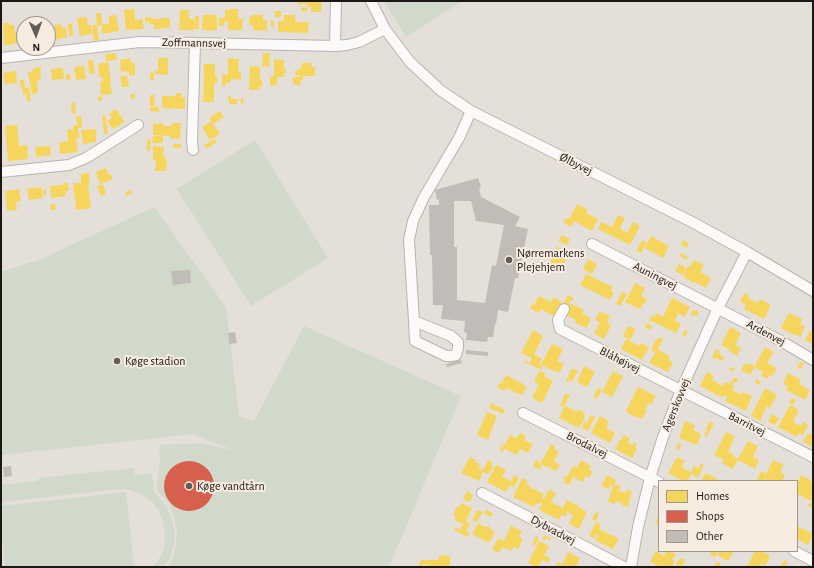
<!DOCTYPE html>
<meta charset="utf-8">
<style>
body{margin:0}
#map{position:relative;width:814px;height:568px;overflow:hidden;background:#e5dfd9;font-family:"Alegreya Sans",sans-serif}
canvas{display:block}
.frame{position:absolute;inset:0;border:2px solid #1b1714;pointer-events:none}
.legend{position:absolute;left:658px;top:480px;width:140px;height:72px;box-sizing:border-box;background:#f8ece1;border:1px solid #a0978f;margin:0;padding:5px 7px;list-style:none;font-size:12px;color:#1b1714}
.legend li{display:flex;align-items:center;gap:8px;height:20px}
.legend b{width:20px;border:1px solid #a0978f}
.north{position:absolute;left:16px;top:16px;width:40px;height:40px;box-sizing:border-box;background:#f8ece1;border:1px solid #a0978f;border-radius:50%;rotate:178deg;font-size:11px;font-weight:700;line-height:16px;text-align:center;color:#1b1714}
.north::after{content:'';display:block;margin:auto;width:14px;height:18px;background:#625d59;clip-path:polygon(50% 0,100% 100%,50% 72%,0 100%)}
</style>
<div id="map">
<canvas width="814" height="568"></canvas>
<div class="frame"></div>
<ul class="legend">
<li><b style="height:11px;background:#f6d55c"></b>Homes</li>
<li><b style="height:11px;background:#d6604d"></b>Shops</li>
<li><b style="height:11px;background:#c1bcb7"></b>Other</li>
</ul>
<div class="north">N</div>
</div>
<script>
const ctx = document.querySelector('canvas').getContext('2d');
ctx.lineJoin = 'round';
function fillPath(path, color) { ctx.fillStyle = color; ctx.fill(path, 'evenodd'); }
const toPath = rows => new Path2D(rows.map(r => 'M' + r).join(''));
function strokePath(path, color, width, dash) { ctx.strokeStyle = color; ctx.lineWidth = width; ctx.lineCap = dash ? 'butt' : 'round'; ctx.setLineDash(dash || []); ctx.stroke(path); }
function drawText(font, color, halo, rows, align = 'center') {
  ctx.font = font + ' "Alegreya Sans",sans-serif'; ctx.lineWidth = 4; ctx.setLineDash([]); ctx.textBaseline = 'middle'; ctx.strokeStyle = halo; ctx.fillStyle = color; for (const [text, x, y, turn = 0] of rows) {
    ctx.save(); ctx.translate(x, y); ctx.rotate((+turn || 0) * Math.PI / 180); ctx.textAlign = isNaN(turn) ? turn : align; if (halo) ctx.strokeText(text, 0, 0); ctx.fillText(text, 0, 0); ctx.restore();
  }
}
fillPath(toPath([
 [384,1,462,1,406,37],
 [255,140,328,258,251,306,177,189],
 [154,207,226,307,239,416,254,421,304,326,461,396,389,567,168,567,175,552,177,533,174,516,168,503,157,490,160,459,159,445,201,443,236,451,192,434,1,455,1,272,41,259],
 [134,468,135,475,152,473,154,491,166,506,172,519,175,535,174,544,169,560,164,567,153,567,161,556,164,548,165,535,163,522,159,511,153,503,145,497,138,493,127,489,118,489,1,502,1,485,38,481,39,478],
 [126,492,134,567,5,567,1,526,1,506]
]), '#d0d9ca');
fillPath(toPath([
 [298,1,322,1,321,12,311,12,311,7,307,7,307,4,298,4],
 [301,7,307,8,307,11,301,11],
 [134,9,135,20,142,19,144,29,126,30,124,10],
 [229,9,238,9,238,19,243,19,242,30,228,30,228,21,224,21,224,26,219,26,219,18,225,18,225,10,229,10],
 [180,10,189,10,189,19,194,19,194,30,179,30],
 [275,11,281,11,281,17,275,17],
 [96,13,101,13,102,24,109,24,109,16,116,15,119,31,111,32,111,33,101,33,101,30,102,29,102,25,97,26],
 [203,15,217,15,217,30,207,31,207,30,202,30],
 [254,15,263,15,263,20,267,20,267,31,253,30,253,25,249,25,250,16],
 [284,15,295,15,295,22,309,22,308,33,278,32,278,21,284,21],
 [195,16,199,16,199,29,194,29],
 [87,17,88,26,91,25,92,34,80,36,77,18],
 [145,17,153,18,153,19,161,19,161,18,170,18,170,28,162,28,162,29,154,29,154,24,149,24,149,22,145,22],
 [270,21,274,21,274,27,271,27],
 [3,23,8,23,11,25,14,25,15,33,17,33,18,43,14,43,14,44,4,45],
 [72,23,73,36,69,36,68,24],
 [61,24,62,28,66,27,67,37,64,38,54,40,53,29,55,28,54,25],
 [92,25,97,25,99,40,94,41],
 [116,53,117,60,106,61,105,54],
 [263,53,270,53,269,67,262,66],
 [130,58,131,63,135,63,135,75,129,76,129,71,121,72,120,60],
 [158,58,168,58,168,75,155,74,155,71,158,71],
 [228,58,239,59,238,72,241,72,241,80,231,79,231,82,226,83,226,86,222,86,222,74,228,75],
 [274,59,284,60,284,69,286,69,286,73,284,73,284,77,277,77,277,85,274,85,273,86,270,86,270,76,274,76],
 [88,60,93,60,95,73,89,74],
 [108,62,111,82,110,82,112,94,101,95,100,82,103,81,102,77,99,77,98,64],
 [302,63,312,63,311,67,315,67,315,76,303,76,303,80,301,80,300,85,294,85,293,84,293,77,299,77,299,75,295,75,295,70,300,70,300,68,301,68],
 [204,64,215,64,215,76,217,76,217,83,214,83,214,102,203,102],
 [84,66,86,79,76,80,74,67],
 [250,66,260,67,260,80,262,80,262,87,259,87,259,90,249,90],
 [41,67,41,71,40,71,41,80,37,81,38,93,32,94,28,72,33,71,33,68],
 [63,68,64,79,52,80,51,69],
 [16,71,17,83,5,84,3,73],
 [150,73,154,73,154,80,150,80],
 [66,74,70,74,71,79,66,80],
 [120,76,127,76,129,87,122,87],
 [20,80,24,80,25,88,29,87,31,101,27,101,26,94,23,95,22,86,20,87],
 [176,93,181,93,181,97,185,97,185,109,162,108,162,96,176,96],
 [135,94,135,98,131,99,130,95],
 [150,95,155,95,154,106,150,106],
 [102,96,103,100,98,101,98,97],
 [228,96,231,96,231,99,238,99,237,104,229,104],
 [241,98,244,98,243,105,241,105],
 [75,102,76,113,72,114,71,103],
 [150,107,159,107,159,112,150,111],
 [116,109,125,122,113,129,107,121,112,118,109,114],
 [220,111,224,117,213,124,220,134,210,140,202,127,211,122,209,118],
 [105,115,108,134,104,134,102,116],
 [76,116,81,116,82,128,78,128,79,138,76,138,78,152,60,154,59,143,68,141,67,130,74,129,73,125,77,125],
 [158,123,163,123,163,126,172,126,172,123,181,123,180,139,170,138,170,136,153,135,153,124,158,124],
 [17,125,19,146,27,145,28,159,8,161,5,126],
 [96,129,96,142,83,144,81,130],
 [153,136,163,136,163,143,152,143],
 [147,139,151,140,150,151,147,151],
 [215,139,217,142,206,149,204,145],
 [173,144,181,144,181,148,173,148],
 [50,146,51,155,36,157,35,147],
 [153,146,164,147,163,156,165,156,165,159,167,159,166,171,155,171,156,160,153,160],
 [106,168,109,175,111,174,113,179,100,184,96,172],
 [89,173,90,183,88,183,91,208,76,210,73,183,81,183,81,174],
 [63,183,68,183,69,191,65,191,66,196,51,198,50,186,63,185],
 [103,184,106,194,101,196,97,187],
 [41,187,43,198,29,200,27,189],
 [19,189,21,201,16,202,17,210,7,211,5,191],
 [46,189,46,195,43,195,43,190],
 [131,190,132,193,126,196,125,192],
 [50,204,55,204,56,207,55,210,51,210],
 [577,204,588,210,586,213,598,219,592,231,574,221,571,227,563,223,566,218,569,219],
 [618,215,625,218,620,229,627,233,633,222,640,226,630,245,598,229,601,222,612,227],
 [562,235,570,239,567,245,558,241],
 [651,236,669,246,663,258,645,248],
 [642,240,647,243,641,253,636,251],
 [683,240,689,243,687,248,681,245],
 [557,247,569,253,561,270,549,264],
 [681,253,688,257,687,260,679,256],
 [588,259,597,264,592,274,583,269],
 [694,260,704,265,700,272,711,278,706,288,695,282,694,283,685,278,685,277,683,276,688,266,690,267],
 [679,264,686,268,683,275,675,271],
 [586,274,613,287,611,291,614,293,610,300,580,285],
 [635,283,645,288,641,296,647,299,644,305,643,304,640,309,625,302],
 [622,292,627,294,620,306,616,304],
 [744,293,749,295,748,298,758,303,760,299,771,305,764,319,744,309,746,305,740,302],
 [568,295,574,298,572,301,570,301,567,306,563,304],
 [539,296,551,302,554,297,562,302,555,317,541,309,539,313,530,308,532,304,534,305],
 [672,298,690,307,685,317,678,313,675,321,681,324,676,333,649,320,652,315,655,317,657,313,663,317],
 [569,303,584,310,582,314,591,318,587,328,575,323,576,320,564,314],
 [697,310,699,315,692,316,691,311],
 [600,311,610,316,607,322,611,325,604,339,594,334,600,322,595,320],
 [789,313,802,319,800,324,805,327,800,337,795,334,794,335,781,328],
 [647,323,652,326,650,330,645,327],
 [628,326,636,329,630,340,623,336],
 [730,327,741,333,735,345,741,348,737,356,729,351,730,350,721,345],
 [533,330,543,336,534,355,542,358,539,365,543,367,542,370,524,362,525,360,530,363,532,358,521,353],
 [685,330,688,332,685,337,682,336],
 [810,331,813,333,813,343,812,344,805,340],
 [659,337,663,339,658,350,670,356,668,360,673,362,668,372,649,363,655,353,656,354,656,353,651,350,656,339,657,340],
 [626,339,639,346,640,343,649,347,642,360,621,349],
 [552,344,563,349,557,361,564,364,559,373,541,365],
 [765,347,774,352,767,363,777,368,772,376,769,375,767,379,761,375,763,372,755,367,750,375,741,370,745,363,747,365,749,363,755,366],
 [716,349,720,352,719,354,724,357,722,361,716,358,715,359,712,358],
 [800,362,804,363,801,369,797,368],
 [584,366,595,372,587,387,577,382],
 [730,367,735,369,733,372,729,370],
 [572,368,578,371,572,382,569,380,568,382,566,380],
 [539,371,545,373,544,376,553,381,542,403,532,398,539,384,534,382],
 [613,371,623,376,612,397,602,392],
 [707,372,714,376,712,380,723,386,725,382,729,384,734,378,735,378,735,377,738,378,736,383,734,382,732,385,734,386,732,390,742,395,743,392,752,396,746,411,725,401,727,397,724,395,723,397,719,396,700,386],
 [788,373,801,380,799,384,810,390,805,400,786,390,788,386,783,384],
 [506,375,523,384,523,385,527,387,522,395,506,388,504,391,497,387,499,383,501,384],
 [756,379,761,382,759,385,755,383],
 [638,387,656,396,651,405,648,403,645,409,647,410,642,419,635,416,635,417,627,413,627,412,626,411],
 [598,388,602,390,597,399,593,397],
 [765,388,777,395,770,408,767,406,760,421,751,416],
 [565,394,570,395,564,407,560,405],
 [792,398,796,400,793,405,789,402],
 [491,403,505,410,503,414,489,408],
 [790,405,799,410,793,422,801,426,803,422,808,425,803,435,799,433,797,437,778,427],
 [565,406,577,412,578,409,585,413,584,416,585,417,579,428,559,418],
 [487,412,497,416,488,440,477,435],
 [772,414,779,418,775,425,768,422],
 [591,415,595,417,588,431,582,428,584,422,586,423],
 [600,416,609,421,606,428,615,433,610,443,591,433],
 [685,421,695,425,693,430,701,434,697,445,679,438],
 [710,421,714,423,707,437,704,436,707,431,705,431],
 [726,432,735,436,728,452,734,455,733,456,738,459,748,441,758,446,753,457,759,460,755,469,738,460,733,469,722,463,723,459,714,455],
 [520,433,526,436,524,440,533,444,528,453,520,449,517,455,503,448,510,435,517,438],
 [808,433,812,435,813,433,813,447,803,442],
 [624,435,630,438,628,443,632,445,634,442,637,444,635,447,637,448,632,458,615,449,620,439,621,440],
 [678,443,681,444,679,450,676,449],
 [502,444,504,445,502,448,504,449,503,452,499,450],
 [551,444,555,446,554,449,559,452,554,462,560,465,556,471,540,464],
 [470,457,476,460,475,462,480,464,478,468,483,470,488,460,492,462,491,466,493,467,490,473,488,472,487,474,483,472,479,481,461,473],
 [677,457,685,461,681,467,691,472,694,466,699,469,701,463,704,465,698,478,691,474,688,481,683,481,668,473],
 [536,460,540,462,539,464,542,466,540,470,533,466],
 [581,460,591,466,589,469,593,471,589,478,586,476,583,482,573,477,569,485,564,483,565,480,563,479,565,476,567,477,573,466,577,468],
 [773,460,784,465,780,472,785,475,782,481,768,481,765,479,764,481,756,481,761,471,766,474],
 [496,465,506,470,502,477,511,481,514,475,519,478,514,487,510,485,506,492,487,482],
 [706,473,721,481,701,481],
 [607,475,616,480,614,484,620,486,619,491,625,493,626,490,632,491,628,507,622,505,622,503,616,501,615,504,608,502,613,486,611,485,608,489,601,486],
 [801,475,811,480,810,482,813,483,813,502,797,494,797,481,798,482],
 [522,478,528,481,526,484,531,487,531,488,544,494,542,498,544,499,549,489,556,493,551,502,563,508,567,500,579,506,578,507,587,512,579,529,569,524,573,515,567,512,565,517,561,515,559,520,539,510,542,504,540,502,539,504,536,503,534,507,513,497],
 [467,491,473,495,470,502,463,499],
 [462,503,472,508,466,521,470,524,466,531,470,532,467,537,454,530,456,527,460,530,463,524,454,520,456,516,453,515,457,506,460,507],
 [809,503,813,505,813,508,808,506],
 [477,510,483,512,477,522,472,520],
 [486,510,493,513,491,517,484,514],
 [596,512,599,514,596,521,592,519],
 [659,515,659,525,655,523],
 [596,522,601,525,599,529,619,539,613,549,595,540,598,535,597,534,594,538,589,536],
 [478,523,485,527,489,526,490,529,495,532,489,543,472,534],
 [511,526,522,531,519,537,523,539,518,549,514,547,511,551,502,547,499,553,492,550,498,538,504,541],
 [797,526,813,534,808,545,797,539],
 [544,535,551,538,550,541,546,538,545,540,542,539],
 [536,536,539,537,535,546,532,544],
 [539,541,549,546,544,555,550,558,548,563,542,560,538,567,537,567,528,563],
 [656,551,664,556,667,551,670,551,676,554,672,560,675,561,672,567,660,567,650,562],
 [712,551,718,551,715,557,710,555],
 [719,551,734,551,728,561,717,555],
 [755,551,761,551,770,556,765,566,761,564,760,567,742,567,743,565,747,567],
 [568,552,580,558,576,567,555,567,558,562,562,565],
 [439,555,450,556,450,567,428,567,428,565,422,565,422,567,418,567,421,560,439,560],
 [680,558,685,560,683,565,682,565,681,567,675,567],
 [784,560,788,562,785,567,780,567],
 [717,562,721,564,719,567,714,566]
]), '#f6d55c');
fillPath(toPath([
 '164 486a25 25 0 1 1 50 0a25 25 0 1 1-50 0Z'
]), '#d6604d');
fillPath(toPath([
 [478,178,481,187,479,188,481,197,520,217,515,226,528,229,518,278,515,278,508,312,498,310,496,324,495,324,493,337,488,337,487,342,466,340,467,333,464,332,465,321,441,319,443,305,433,305,432,255,430,255,429,205,439,205,439,199,437,200,435,190],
 [454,201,471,201,476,221,504,225,496,266,492,265,485,303,457,300,457,247,454,247],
 [190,270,191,283,173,285,171,271],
 [235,332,237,343,229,344,228,333],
 [466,350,488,352,488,356,466,354],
 [461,360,462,363,447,367,446,364],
 [11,466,12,476,4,477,3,467]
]), '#c1bcb7');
const minor = toPath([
 [371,1,385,29,410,62,440,90,471,111,692,222,747,252,813,291],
 [335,46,336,1],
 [1,58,140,42,195,43,335,46,347,45,359,42,385,29],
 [193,150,192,141,195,43],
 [1,172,69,165,86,158,138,125],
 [592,244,781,341,813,360],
 [564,309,558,320,560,329,813,457],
 [414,321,415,341,446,356,451,356,456,355,458,348,458,342,451,336,414,321,409,240,413,221,424,197,459,138,471,111],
 [523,413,659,482],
 [482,493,624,567],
 [794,551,813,561],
 [631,567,638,527,650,478,663,437,681,390,718,308,747,252]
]);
strokePath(minor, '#b8b3af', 12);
strokePath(minor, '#fbfaf9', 10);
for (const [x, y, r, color] of [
 [509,260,4,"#625d59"],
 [117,361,4,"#625d59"],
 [189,486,4,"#625d59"]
]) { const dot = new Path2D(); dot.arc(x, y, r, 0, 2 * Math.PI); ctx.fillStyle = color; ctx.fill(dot); strokePath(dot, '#f8ece1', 1.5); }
drawText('12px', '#1b1714', '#f8ece1', [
 ["Zoffmannsvej",194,43,1],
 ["Ølbyvej",576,164,27],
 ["Auningvej",655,276,27],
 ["Ardenvej",766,333,28],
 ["Blåhøjvej",620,360,27],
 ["Agerskovvej",676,405,-68],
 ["Barritvej",747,424,27],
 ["Brodalvej",587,445,27],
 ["Dybvadvej",553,530,28]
]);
drawText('12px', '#1b1714', '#f8ece1', [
 ["Nørremarkens",517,253],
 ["Plejehjem",517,267],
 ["Køge stadion",125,361],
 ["Køge vandtårn",197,486]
], 'left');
</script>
